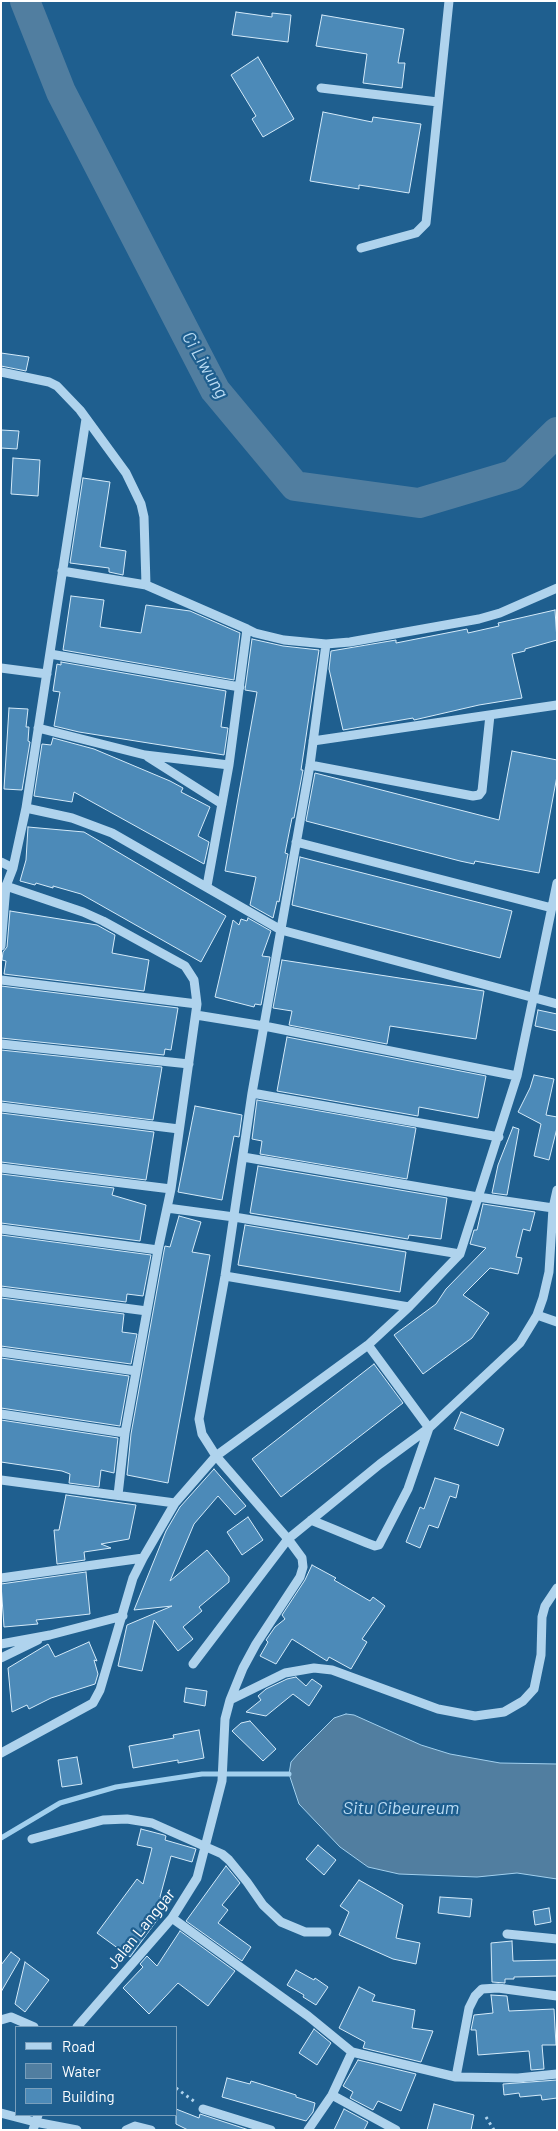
<!DOCTYPE html>
<style>
body{margin:0}
#map{position:relative;width:558px;height:2131px;overflow:hidden;background:#1f5f8f;font-family:Barlow,sans-serif}
canvas{display:block}
.frame{position:absolute;inset:0;border:2px solid #fff;pointer-events:none}
.legend{position:absolute;left:15px;top:2026px;width:162px;height:90px;box-sizing:border-box;background:#1f5f8f;border:1px solid #799fbc;margin:0;padding:6px 9px;list-style:none;font-size:15px;color:#fff}
.legend li{display:flex;align-items:center;gap:10px;height:25px}
.legend b{width:25px;border:1px solid #799fbc}
</style>
<div id="map">
<canvas width="558" height="2131"></canvas>
<div class="frame"></div>
<ul class="legend">
<li><b style="height:6px;background:#afd3ed"></b>Road</li>
<li><b style="height:14px;background:#517ea0"></b>Water</li>
<li><b style="height:14px;background:#4c8ab8"></b>Building</li>
</ul>
</div>
<script>
const ctx = document.querySelector('canvas').getContext('2d');
ctx.lineJoin = 'round';
function fillPath(path, color) { ctx.fillStyle = color; ctx.fill(path, 'evenodd'); }
const toPath = rows => new Path2D(rows.map(r => 'M' + r).join(''));
function strokePath(path, color, width, dash) { ctx.strokeStyle = color; ctx.lineWidth = width; ctx.lineCap = dash ? 'butt' : 'round'; ctx.setLineDash(dash || []); ctx.stroke(path); }
function drawText(font, color, halo, rows, align = 'center') {
  ctx.font = font + ' Barlow,sans-serif'; ctx.lineWidth = 4.5; ctx.setLineDash([]); ctx.textBaseline = 'middle'; ctx.strokeStyle = halo; ctx.fillStyle = color; for (const [text, x, y, turn = 0] of rows) {
    ctx.save(); ctx.translate(x, y); ctx.rotate((+turn || 0) * Math.PI / 180); ctx.textAlign = isNaN(turn) ? turn : align; if (halo) ctx.strokeText(text, 0, 0); ctx.fillText(text, 0, 0); ctx.restore();
  }
}
const water = toPath([
 [346,1714,354,1715,421,1745,450,1754,500,1763,557,1764,557,1879,517,1873,477,1877,399,1874,368,1867,340,1847,299,1804,289,1774,291,1762,298,1754,334,1718,346,1714]
]);
fillPath(water, '#517ea0');
strokePath(water, '#a2d0ee', 1);
strokePath(toPath([
 [1,1838,60,1803,116,1787,202,1774,289,1774]
]), '#a2d0ee', 5);
strokePath(toPath([
 [25,1,61,92,215,390,295,486,419,503,513,475,557,432]
]), '#517ea0', 30);
const building = toPath([
 [236,12,272,17,272,13,291,15,288,42,232,35,236,12],
 [322,15,404,29,398,63,405,63,402,88,363,83,367,54,316,46,322,15],
 [258,57,294,119,263,137,252,119,256,116,231,75,258,57],
 [323,112,372,122,373,117,421,124,409,193,359,185,359,189,310,181,323,112],
 [1,353,29,357,26,371,1,366,1,353],
 [1,430,19,431,17,449,1,448,1,430],
 [13,458,40,460,38,496,11,494,13,458],
 [83,478,110,482,100,547,126,551,123,575,109,572,109,568,70,563,83,478],
 [71,596,104,600,100,627,141,633,146,605,190,611,240,633,234,680,63,650,71,596],
 [555,610,557,640,525,649,525,651,512,654,522,698,479,705,414,720,413,718,343,730,329,669,331,651,396,640,396,643,467,629,468,633,499,626,498,623,555,610],
 [252,639,283,646,319,650,301,770,303,770,294,818,292,818,285,853,288,854,279,902,277,901,273,918,250,905,256,877,225,871,257,692,245,690,252,639],
 [61,662,226,691,221,727,228,728,224,755,79,732,54,726,60,692,53,691,57,664,61,665,61,662],
 [9,708,28,709,26,727,29,727,28,741,30,742,22,790,4,789,9,708],
 [53,738,94,749,170,781,183,788,181,792,210,807,198,836,209,842,204,864,74,792,72,802,34,796,42,744,51,745,53,738],
 [512,751,557,760,557,776,539,873,475,861,474,864,460,861,306,821,315,773,499,820,512,751],
 [28,827,84,832,226,916,201,962,81,894,53,886,53,888,36,883,35,885,20,881,26,860,28,827],
 [300,857,512,911,500,958,292,905,300,857],
 [10,911,97,925,115,935,112,953,149,960,144,991,4,974,6,961,2,960,3,952,7,947,10,911],
 [248,918,271,931,262,956,270,957,261,1005,255,1004,254,1007,215,997,233,920,239,925,241,919,247,921,248,918],
 [282,960,484,991,476,1039,390,1026,387,1044,289,1025,292,1011,273,1008,282,960],
 [1,986,178,1008,171,1050,165,1049,164,1055,1,1038,1,986],
 [538,1010,557,1014,557,1031,535,1026,538,1010],
 [287,1037,486,1076,478,1118,419,1107,418,1116,277,1091,287,1037],
 [1,1050,162,1067,153,1120,1,1101,1,1050],
 [534,1075,554,1079,546,1115,557,1117,557,1128,549,1160,534,1156,541,1124,518,1112,530,1088,534,1075],
 [257,1100,416,1128,407,1179,260,1154,262,1141,252,1139,257,1100],
 [195,1106,242,1115,239,1137,234,1136,222,1200,178,1192,195,1106],
 [1,1113,154,1132,146,1180,1,1162,1,1113],
 [513,1127,519,1129,507,1195,492,1193,498,1165,513,1127],
 [258,1166,447,1198,441,1239,409,1235,408,1239,250,1213,258,1166],
 [1,1174,114,1188,112,1195,146,1205,140,1241,1,1223,1,1174],
 [483,1204,535,1212,530,1231,523,1229,516,1257,522,1258,518,1274,490,1268,463,1295,489,1313,472,1338,423,1374,394,1335,436,1304,446,1289,486,1248,470,1244,474,1230,477,1230,483,1204],
 [179,1216,201,1222,192,1252,210,1255,168,1483,127,1475,131,1434,164,1251,165,1246,170,1247,179,1216],
 [245,1225,406,1252,400,1292,238,1265,245,1225],
 [1,1235,151,1255,143,1296,127,1294,126,1302,1,1286,1,1235],
 [1,1298,124,1314,122,1332,137,1334,131,1364,1,1346,1,1298],
 [1,1358,129,1376,120,1426,1,1408,1,1358],
 [374,1364,403,1403,281,1497,252,1459,374,1364],
 [461,1412,504,1429,498,1446,454,1429,461,1412],
 [1,1420,118,1438,114,1473,101,1470,99,1487,69,1483,70,1474,62,1471,1,1462,1,1420],
 [214,1469,246,1506,235,1515,218,1496,194,1524,170,1581,207,1550,229,1577,229,1582,199,1607,202,1611,183,1627,193,1639,178,1651,154,1620,142,1671,118,1666,127,1625,172,1606,134,1610,166,1531,180,1507,214,1469],
 [435,1478,459,1485,456,1498,450,1496,438,1528,429,1525,420,1548,406,1542,420,1507,424,1509,435,1478],
 [66,1495,136,1505,129,1539,101,1544,111,1548,84,1552,85,1560,57,1564,54,1530,59,1530,66,1495],
 [248,1517,263,1540,242,1555,227,1532,248,1517],
 [312,1565,336,1578,334,1580,370,1601,373,1597,385,1606,362,1639,367,1642,351,1669,329,1657,327,1661,292,1639,276,1664,260,1656,268,1642,266,1640,275,1627,285,1619,282,1615,305,1580,312,1565],
 [86,1572,90,1614,36,1620,38,1624,4,1627,1,1584,86,1572],
 [89,1642,97,1661,94,1660,98,1674,95,1684,51,1698,29,1709,27,1705,12,1712,8,1668,48,1644,55,1657,89,1642],
 [296,1677,306,1686,312,1679,322,1686,309,1706,293,1694,266,1716,246,1712,261,1700,258,1696,266,1689,287,1679,296,1677],
 [186,1688,207,1691,205,1706,184,1702,186,1688],
 [250,1721,276,1749,263,1761,232,1731,241,1723,250,1721],
 [199,1730,204,1758,178,1763,178,1760,133,1768,129,1746,174,1738,173,1735,199,1730],
 [77,1757,82,1784,62,1787,58,1760,77,1757],
 [141,1829,164,1835,166,1836,165,1840,196,1849,192,1862,171,1856,160,1897,169,1904,130,1957,97,1933,137,1879,143,1884,152,1848,137,1845,141,1829],
 [318,1845,336,1860,324,1875,306,1859,318,1845],
 [226,1866,240,1883,222,1905,228,1910,218,1923,251,1947,242,1961,186,1921,226,1866],
 [359,1880,403,1905,396,1938,420,1943,416,1964,393,1959,339,1935,349,1912,340,1906,359,1880],
 [440,1897,472,1899,470,1917,438,1913,440,1897],
 [549,1908,551,1922,535,1925,533,1911,549,1908],
 [180,1931,235,1971,208,2006,178,1983,149,2014,123,1988,143,1967,140,1964,147,1956,157,1966,180,1931],
 [512,1941,513,1961,557,1960,557,1976,514,1977,514,1979,505,1979,505,1983,492,1982,491,1943,512,1941],
 [11,1952,20,1959,1,1992,1,1965,11,1952],
 [25,1962,49,1980,25,2012,15,2004,25,1962],
 [296,1970,314,1980,315,1978,328,1987,316,2005,303,1997,304,1995,287,1985,296,1970],
 [359,1987,375,1995,372,2001,415,2010,412,2028,433,2031,421,2062,363,2048,365,2042,339,2028,359,1987],
 [491,1995,507,1996,509,2011,554,2009,556,2045,542,2045,544,2069,531,2070,529,2051,478,2055,476,2030,471,2030,474,2015,493,2013,491,1995],
 [314,2029,331,2043,317,2065,299,2053,314,2029],
 [358,2060,416,2074,401,2111,378,2101,373,2110,350,2098,353,2092,343,2086,358,2060],
 [227,2078,250,2084,251,2081,296,2095,296,2097,315,2103,313,2112,306,2121,222,2097,227,2078],
 [557,2080,557,2098,542,2100,541,2095,520,2097,519,2093,504,2095,503,2084,557,2080],
 [434,2104,474,2115,471,2130,427,2130,434,2104],
 [176,2109,199,2118,200,2114,249,2130,188,2130,176,2124,176,2109],
 [344,2109,368,2122,364,2130,334,2130,344,2109]
]);
fillPath(building, '#4c8ab8');
strokePath(building, '#d4eaf9', 1);
strokePath(toPath([
 [176,2088,195,2102],
 [486,2117,494,2130]
]), '#afd3ed', 3, [2.5, 4]);
strokePath(toPath([
 [321,88,438,102],
 [361,248,416,233,426,223,449,1],
 [1,372,49,382,57,386,80,410,126,473,141,504,144,517,146,585],
 [62,571,146,585,247,629],
 [50,654,240,687],
 [1,668,47,674],
 [38,728,145,755,229,765],
 [313,741,557,705],
 [148,757,222,804],
 [310,765,473,796,479,795,482,791,490,715],
 [26,808,72,818,112,833,281,930,557,1004],
 [296,842,552,908],
 [1,862,13,868],
 [207,886,229,765,247,629,255,633,284,640,326,644],
 [1,888,6,886,83,912,103,921,185,966,194,980,197,1004,171,1189,158,1250,125,1433,118,1495],
 [1,946,6,886,13,868,26,808,86,419],
 [1,980,197,1004],
 [196,1015,264,1026,517,1076],
 [1,1044,189,1064],
 [252,1093,499,1137],
 [1,1107,179,1129],
 [243,1157,478,1197,553,1208],
 [1,1168,171,1189],
 [167,1208,234,1217,460,1254],
 [1,1229,158,1250],
 [225,1276,409,1307],
 [1,1292,147,1311],
 [537,1315,557,1322],
 [1,1352,136,1371],
 [1,1414,125,1433],
 [1,1480,175,1503],
 [311,1520,367,1543,375,1546,379,1545,408,1489,429,1428,368,1345],
 [1,1578,143,1558],
 [1,1644,50,1635,123,1616],
 [1,1658,38,1640],
 [193,1664,288,1539,380,1464,429,1428,520,1343,537,1315,543,1298,549,1272,553,1208,557,1190],
 [230,1700,243,1668,256,1644,300,1577,303,1567,302,1558,288,1539,216,1456,202,1434,199,1419,225,1276,252,1093,310,765,326,644,350,642,479,619,500,613,557,588],
 [1,1753,93,1703,100,1690,133,1578,143,1558,175,1503,216,1456,368,1345,409,1307,460,1254,517,1076,557,883],
 [32,1839,103,1820,127,1819,152,1823,222,1854,229,1860,247,1882,263,1905,281,1922,305,1932,327,1932],
 [172,1918,308,2016,352,2052,456,2077,518,2078,557,2074],
 [507,1934,557,1939],
 [1,2020,11,2017,34,2027],
 [77,2027,172,1918,197,1878,222,1781,225,1719,230,1700,285,1673,314,1668,332,1670,438,1709,475,1716,504,1712,523,1701,534,1689,541,1655,542,1617,545,1606,557,1588],
 [456,2077,469,2008,475,1996,482,1989,498,1988,557,1996],
 [332,2095,396,2130],
 [203,2109,271,2130],
 [1,2113,35,2122,77,2130],
 [33,2130,38,2115],
 [126,2130,135,2126,151,2130],
 [308,2130,332,2095,352,2052]
]), '#afd3ed', 9);
drawText('16px', '#fff', '#1f5f8f', [
 ["Jalan Langgar",141,1929,-51]
]);
drawText('italic 18px', '#bbdcf4', '#1f5f8f', [
 ["Ci Liwung",205,365,60],
 ["Situ Cibeureum",401,1808]
]);
</script>
